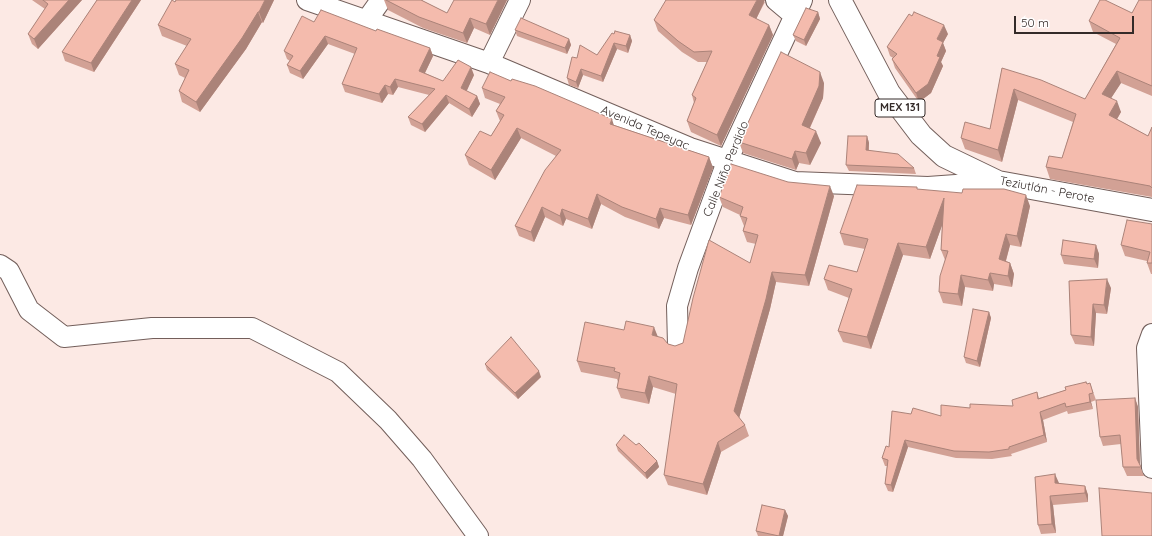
<!DOCTYPE html>
<meta charset="utf-8">
<style>
body{margin:0}
#map{position:relative;width:1152px;height:536px;overflow:hidden;background:#fce9e4;font-family:Quicksand,sans-serif}
canvas{display:block}
.scale{position:absolute;left:1014px;top:16px;width:120px;height:18px;box-sizing:border-box;border:2px solid #342b29;border-top:0;padding-left:5px;font-size:12px;line-height:14px;white-space:nowrap;color:#342b29;-webkit-text-stroke:3px #fff;paint-order:stroke}
</style>
<div id="map">
<canvas width="1152" height="536"></canvas>
<div class="scale">50 m</div>
</div>
<script>
const ctx = document.querySelector('canvas').getContext('2d');
ctx.lineJoin = 'round';
const toPath = rows => new Path2D(rows.map(r => 'M' + r).join(''));
function strokePath(path, color, width, dash) { ctx.strokeStyle = color; ctx.lineWidth = width; ctx.lineCap = dash ? 'butt' : 'round'; ctx.setLineDash(dash || []); ctx.stroke(path); }
function fillPath(path, color) { ctx.fillStyle = color; ctx.fill(path, 'evenodd'); }
function drawText(font, color, halo, rows, align = 'center') {
  ctx.font = font + ' Quicksand,sans-serif'; ctx.lineWidth = 3; ctx.setLineDash([]); ctx.textBaseline = 'middle'; ctx.strokeStyle = halo; ctx.fillStyle = color; for (const [text, x, y, turn = 0] of rows) {
    ctx.save(); ctx.translate(x, y); ctx.rotate((+turn || 0) * Math.PI / 180); ctx.textAlign = isNaN(turn) ? turn : align; if (halo) ctx.strokeText(text, 0, 0); ctx.fillText(text, 0, 0); ctx.restore();
  }
}
const minor = toPath([
 [307,0,489,63,690,148,795,182,928,187,998,182],
 [776,0,795,16],
 [366,21,381,0],
 [489,63,520,0],
 [0,265,9,271,29,310,64,337,152,328,252,328,338,372,388,420,422,459,478,536],
 [1152,334,1147,348,1152,468],
 [678,345,677,306,688,268,728,159,802,0]
]);
const major = toPath([
 [840,0,889,93,921,135,944,156,998,182,1152,210]
]);
strokePath(minor, '#735f5b', 22);
strokePath(major, '#735f5b', 24);
strokePath(minor, '#fff', 20);
strokePath(major, '#fff', 22);
fillPath(toPath([
 [32,0,82,0,38,49,32,44,28,34,45,9],
 [97,0,141,0,94,72,65,61,62,52],
 [176,0,274,0,263,23,262,22,246,49,200,112,182,102,179,91,185,78,179,75,175,64,187,46,162,36,158,25],
 [384,0,423,0,423,1,447,13,507,0,490,35,474,28,467,43,423,28,388,10],
 [1152,0,1152,96,1121,83,1111,98,1121,112,1117,119,1148,136,1152,127,1152,197,1050,179,1046,167,1062,158,1073,122,1018,100,1002,162,965,149,961,138,990,129,1002,68,1085,99,1116,44,1093,32,1089,21,1132,13],
 [765,2,756,19,769,25,773,35,721,146,691,132,687,121,694,103,692,95,707,62,698,62,682,52,658,31,654,20],
 [818,12,820,19,806,46,796,41,793,35],
 [314,22,376,31,430,48,433,56,425,73,443,81,474,75,466,91,477,96,480,104,472,117,449,103,425,132,411,125,408,117,429,95,398,87,393,95,388,94,382,103,345,92,342,84,355,54,328,44,303,79,290,73,287,65,290,61,287,59,284,51],
 [515,30,569,39,571,45,567,54,517,36],
 [614,34,630,35,632,41,628,53,617,49,603,82,583,75,578,88,569,85,567,78,577,58,597,55],
 [948,34,943,43,946,51,941,62,943,66,931,93,919,102,895,68,892,59,893,58,890,56,887,47],
 [824,83,823,98,810,128,821,143,810,165,799,163,796,170,743,153,739,142],
 [482,88,614,125,709,157,713,168,691,225,664,218,659,229,625,217,601,204,592,229,566,219,563,226,545,217,534,242,519,236,515,226,556,156,521,138,495,180,469,165,465,155,491,136,500,121,496,111,500,104,485,98],
 [867,136,869,143,869,150,914,168,916,174,849,171,846,165],
 [918,189,1030,206,1021,247,1010,245,1006,261,1010,263,1014,274,1012,287,994,284,993,291,965,287,962,306,943,303,939,292,945,260,941,250,942,225,930,259,903,255,871,349,843,342,838,331,849,298,828,290,824,279,857,272,865,249,844,245,840,233],
 [834,196,809,286,776,282,770,309,739,418,745,425,749,436,721,452,707,495,668,485,664,475,676,394,653,387,649,404,621,398,617,388,618,382,617,379,581,372,577,361,624,330,657,336,668,344,675,346,683,343,750,263,756,244,747,242,743,231,744,226,740,216,740,215,723,207,719,197],
 [1152,224,1152,274,1151,274,1147,263,1147,261,1125,256,1121,245],
 [1096,245,1099,254,1098,268,1064,264,1061,255],
 [1069,281,1111,288,1107,314,1096,313,1094,346,1075,344,1071,335],
 [989,312,991,318,980,367,966,363,964,357],
 [485,364,541,377,518,399,487,370],
 [1086,382,1087,384,1090,383,1096,400,1091,402,1093,409,1068,414,1067,411,1043,420,1047,442,1011,454,1012,456,992,459,956,458,908,447,893,492,888,491,885,484,887,466,885,466,882,458,911,414,941,416,970,408,1013,406,1037,392,1039,398,1066,390],
 [1135,398,1138,407,1140,466,1144,476,1127,476,1123,467,1121,444,1103,446,1100,437],
 [616,445,657,461,659,467,647,479,618,451],
 [1035,477,1059,484,1085,486,1088,495,1088,502,1053,505,1056,533,1041,534,1038,525],
 [785,510,788,516,783,536,758,536,756,531]
]), '#d2a195');
fillPath(toPath([
 [69,0,82,0,38,49,34,39],
 [132,0,141,0,94,72,91,63],
 [265,0,274,0,263,23,259,12],
 [498,0,507,0,490,35,486,24],
 [757,0,765,0,753,26,749,15],
 [258,12,262,22,246,49,200,112,196,102],
 [818,12,820,19,806,46,804,40],
 [470,18,474,28,467,43,463,33],
 [769,25,773,35,721,146,717,135],
 [944,25,948,34,943,43,946,51,941,62,943,66,931,93,919,102,916,93,937,56,937,39],
 [630,35,632,41,628,53,626,46],
 [325,36,328,44,303,79,300,71],
 [569,39,571,45,567,54,565,48],
 [614,43,617,49,603,82,601,76],
 [430,48,433,56,422,79,419,71],
 [471,67,474,75,464,97,461,88],
 [581,69,583,75,578,88,576,82],
 [1117,71,1121,83,1106,106,1102,94],
 [820,72,824,83,823,98,806,136,802,125],
 [395,79,398,87,393,95,390,87],
 [385,85,388,94,382,103,379,94],
 [1014,89,1018,100,1002,162,998,150],
 [446,95,449,103,425,132,422,124],
 [477,96,480,104,472,117,469,109],
 [1117,101,1121,112,1113,126,1109,115],
 [612,119,615,129,610,124],
 [517,128,521,138,495,180,491,170],
 [816,131,821,143,810,165,806,153],
 [867,136,869,143,868,156,866,150],
 [795,151,799,163,796,170,792,159],
 [709,157,713,168,691,225,688,215],
 [830,186,834,196,809,286,805,275],
 [597,194,601,204,592,229,588,219],
 [1026,195,1030,206,1021,247,1017,236],
 [944,198,948,209,930,259,926,247],
 [542,207,545,217,534,242,531,232],
 [660,208,664,218,659,229,656,219],
 [562,209,566,219,563,226,560,216],
 [1006,234,1010,245,1003,271,999,259],
 [898,243,903,255,871,349,867,337],
 [1096,245,1099,254,1098,268,1094,259],
 [1010,263,1014,274,1012,287,1008,276],
 [772,272,776,282,770,309,738,422,734,411],
 [990,273,994,284,993,291,988,280],
 [961,275,965,287,962,306,958,294],
 [1107,279,1111,288,1107,314,1104,305],
 [1093,304,1096,313,1094,346,1091,337],
 [989,312,991,318,980,367,977,361],
 [654,327,658,337,652,335],
 [539,371,541,377,518,399,515,393],
 [649,376,653,387,649,404,645,393],
 [1089,394,1091,402,1093,409,1090,402],
 [1135,398,1138,407,1140,467,1137,459],
 [1040,412,1043,420,1047,442,1044,435],
 [905,440,908,447,893,492,891,485],
 [718,442,721,452,707,495,703,484],
 [657,461,659,467,647,479,645,473],
 [1055,474,1059,483,1058,492,1055,483],
 [1085,486,1088,495,1088,502,1085,493],
 [1050,496,1053,505,1056,533,1052,524],
 [785,510,788,516,783,536,779,536]
]), '#ab8379');
const building = toPath([
 [43,0,69,0,34,39,28,34,48,4,43,0],
 [97,0,132,0,91,63,62,52,97,0],
 [172,0,175,2,176,0,265,0,259,12,258,12,242,38,196,102,179,91,189,70,175,64,191,39,158,25,172,0],
 [386,0,421,0,447,13,454,0,498,0,486,24,470,18,463,33,419,17,386,0],
 [666,0,757,0,749,15,769,25,717,135,687,121,696,98,692,95,712,51,694,52,678,41,654,20,666,0],
 [1100,0,1105,0,1132,13,1139,0,1152,0,1152,86,1117,71,1102,94,1117,101,1109,115,1148,136,1152,127,1152,188,1150,186,1046,167,1049,156,1062,158,1076,114,1014,89,998,150,961,138,965,122,990,129,1002,68,1041,80,1085,99,1120,38,1089,21,1100,0],
 [806,8,818,12,804,40,793,35,806,8],
 [321,10,376,31,377,29,430,48,419,71,443,81,458,60,471,67,461,88,477,96,469,109,446,95,422,124,408,117,435,89,395,79,390,87,385,85,379,94,342,84,357,48,325,36,300,71,287,65,293,56,284,51,302,16,314,22,321,10],
 [914,12,944,25,937,39,943,42,937,56,940,57,928,84,916,93,892,59,897,54,887,47,909,14,912,16,914,12],
 [521,18,569,39,565,48,515,30,521,18],
 [615,31,630,35,626,46,614,43,601,76,581,69,576,82,567,78,572,57,577,58,580,45,597,55,612,33,614,34,615,31],
 [781,52,820,72,819,86,802,125,816,131,806,153,795,151,792,159,739,142,781,52],
 [490,72,511,81,512,79,535,86,612,119,610,124,709,157,688,215,660,208,656,219,622,207,597,194,588,219,562,209,560,216,542,207,531,232,515,226,545,170,561,150,517,128,491,170,465,155,480,131,491,136,504,115,496,111,505,97,482,88,490,72],
 [848,136,867,136,866,150,898,154,914,168,846,165,848,136],
 [731,164,788,182,830,186,805,275,772,272,766,299,734,411,745,425,718,442,703,484,664,475,677,384,649,376,645,393,617,388,620,373,614,371,615,368,577,361,585,322,624,330,626,321,654,327,652,335,663,338,668,344,675,346,683,343,693,298,709,240,750,263,758,235,743,231,747,218,740,216,743,207,719,197,731,164],
 [857,185,917,187,917,189,962,193,963,189,1004,189,1026,195,1017,236,1006,234,999,259,1010,263,1008,276,990,273,988,280,961,275,958,294,939,292,940,276,948,251,941,250,944,198,926,247,898,243,867,337,838,331,852,289,824,279,829,265,857,272,868,239,840,233,857,185],
 [1127,220,1152,224,1152,263,1147,263,1150,252,1121,245,1127,220],
 [1063,240,1096,245,1094,259,1061,255,1063,240],
 [1107,279,1104,305,1093,304,1091,337,1071,335,1069,281,1107,279],
 [973,309,989,312,977,361,964,357,973,309],
 [511,337,539,371,515,393,485,364,511,337],
 [1086,382,1087,384,1090,383,1093,393,1089,394,1090,402,1066,407,1065,403,1040,412,1044,435,1009,447,1009,449,989,452,954,451,905,440,891,485,885,484,888,460,882,458,886,446,889,447,892,411,911,414,913,408,941,416,941,405,970,408,970,404,1013,406,1012,400,1037,392,1038,399,1066,390,1065,387,1086,382],
 [1135,398,1137,459,1141,467,1123,467,1120,435,1100,437,1096,400,1135,398],
 [624,435,636,445,639,443,657,461,645,473,616,445,624,435],
 [1055,474,1055,483,1085,486,1085,493,1050,496,1052,524,1038,525,1035,477,1055,474],
 [1099,488,1152,493,1152,536,1102,536,1099,488],
 [762,505,785,510,779,536,756,531,762,505]
]);
fillPath(building, '#f4bbad');
strokePath(building, '#ab8379', 1);
for (const [x, y, w] of [
 [900,108,50]
]) { const box = new Path2D(); box.roundRect(x - w / 2, y - 9, w, 18, 3); ctx.fillStyle = '#fff'; ctx.fill(box); strokePath(box, '#342b29', 1); }
drawText('bold 11px', '#342b29', null, [
 ["MEX 131",900,108]
]);
drawText('12px', '#342b29', '#fff', [
 ["Avenida Tepeyac",645,128,23],
 ["Calle Niño Perdido",726,169,-68],
 ["Teziutlán - Perote",1047,190,11]
]);
</script>
